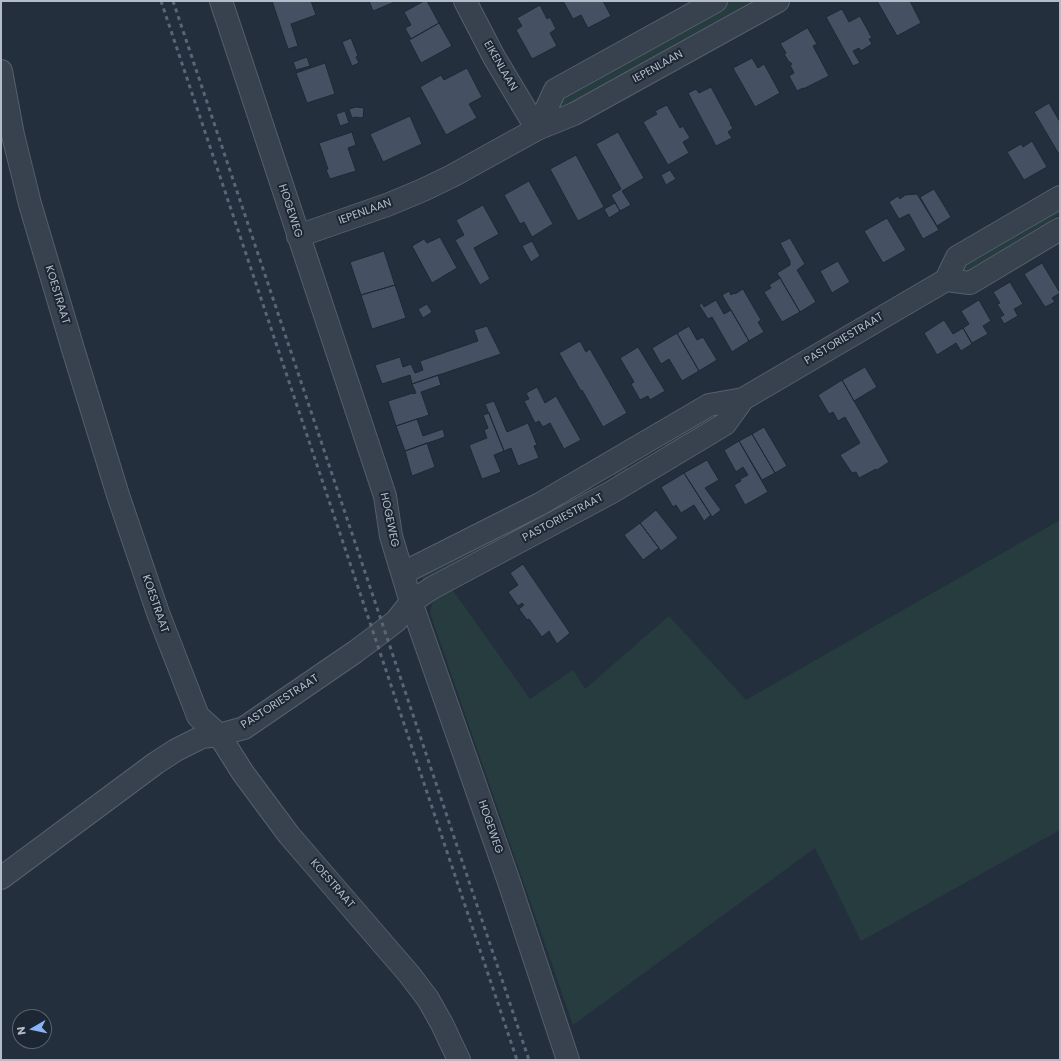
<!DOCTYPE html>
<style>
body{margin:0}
#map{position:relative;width:1061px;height:1061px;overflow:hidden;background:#242f3e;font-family:Poppins,sans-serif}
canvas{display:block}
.frame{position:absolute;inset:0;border:2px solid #b4bcc9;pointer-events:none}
.north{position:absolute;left:12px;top:1009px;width:40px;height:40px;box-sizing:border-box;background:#1d2633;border:1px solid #59626f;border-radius:50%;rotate:261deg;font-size:11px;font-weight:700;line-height:16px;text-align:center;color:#b4bcc9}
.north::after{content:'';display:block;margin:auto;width:14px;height:18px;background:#8ab4f8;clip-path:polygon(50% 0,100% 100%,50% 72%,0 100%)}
</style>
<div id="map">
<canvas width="1061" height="1061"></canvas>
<div class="frame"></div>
<div class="north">N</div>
</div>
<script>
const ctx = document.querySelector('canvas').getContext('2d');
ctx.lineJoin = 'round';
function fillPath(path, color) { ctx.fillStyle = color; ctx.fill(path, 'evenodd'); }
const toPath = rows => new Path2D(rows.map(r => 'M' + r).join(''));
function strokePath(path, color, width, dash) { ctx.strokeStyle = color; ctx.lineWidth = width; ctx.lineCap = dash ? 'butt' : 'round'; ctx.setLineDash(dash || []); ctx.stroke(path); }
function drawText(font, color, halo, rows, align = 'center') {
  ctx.font = font + ' Poppins,sans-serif'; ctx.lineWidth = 4; ctx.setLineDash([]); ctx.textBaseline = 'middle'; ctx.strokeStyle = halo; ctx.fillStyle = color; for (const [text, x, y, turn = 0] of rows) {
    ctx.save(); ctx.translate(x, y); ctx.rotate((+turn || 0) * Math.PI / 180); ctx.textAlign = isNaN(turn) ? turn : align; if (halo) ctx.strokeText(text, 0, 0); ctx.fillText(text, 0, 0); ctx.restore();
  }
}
fillPath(toPath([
 [731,1,762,1,562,109,558,105,562,94],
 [1060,204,1060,214,1051,219,1049,227,969,273,964,269,963,268,968,258,976,260,1036,225,1038,217],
 [706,414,709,415,713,419,713,423,710,427,623,479,617,478,614,476,613,471,615,467,617,465,627,467,629,471,666,449,664,444,699,423,700,416],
 [591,486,593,490,523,529,521,527,520,525],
 [1060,520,1060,830,861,941,815,848,573,1025,430,613,432,604,438,597,452,589,530,699,573,670,585,689,669,616,746,700],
 [497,537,499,543,425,581,422,579,421,575]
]), '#263c3f');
const building = toPath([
 [272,1,311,1,316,15,291,24,298,46,288,49,272,1],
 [369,1,397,1,373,11,369,1],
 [424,1,427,1,439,23,411,39,405,28,411,25,404,12,424,1],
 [563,1,603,1,611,16,588,28,581,15,573,19,563,1],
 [877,1,910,1,921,23,897,36,877,1],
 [540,5,547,19,550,17,556,29,550,33,557,46,532,59,516,30,522,26,517,18,540,5],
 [842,9,849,22,860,16,872,38,869,39,872,44,861,51,859,48,853,51,860,63,853,66,826,17,842,9],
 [439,23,452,46,421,63,409,40,439,23],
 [807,27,817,44,813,46,829,76,803,89,803,88,797,91,789,76,794,73,790,65,792,64,790,62,789,62,784,54,786,53,780,43,781,43,807,28,807,27],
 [351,38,358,56,356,57,359,63,352,66,342,42,351,38],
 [307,57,310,66,296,70,293,62,307,57],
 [752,58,758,68,764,64,780,93,755,107,733,68,752,58],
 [325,63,335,94,307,103,296,73,325,63],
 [467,68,482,97,469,104,477,118,446,135,420,87,441,75,444,80,467,68],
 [711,87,731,124,730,124,733,128,728,132,732,138,716,146,688,93,696,89,699,93,711,87],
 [1049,103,1060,122,1060,156,1034,112,1049,103],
 [667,105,680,128,683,126,690,138,683,142,689,153,668,165,643,122,657,114,655,111,667,105],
 [356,107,364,108,363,118,355,117,352,118,349,109,356,107],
 [345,111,349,123,340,126,336,114,345,111],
 [410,116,422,144,383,162,370,134,410,116],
 [352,132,356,145,348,148,356,171,330,179,326,170,328,169,319,143,352,132],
 [618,132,644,178,622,191,631,205,620,211,611,195,621,189,596,144,618,132],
 [1032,141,1047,167,1024,180,1007,152,1021,144,1023,147,1032,141],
 [576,155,604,207,578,221,550,169,576,155],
 [670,170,676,179,666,185,661,175,670,170],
 [529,181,553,224,532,237,524,222,520,224,504,195,529,181],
 [934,189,951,217,937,226,920,197,934,189],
 [917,194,939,230,923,239,909,214,899,219,889,202,898,196,900,199,905,195,917,194],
 [615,203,620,211,609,218,604,209,615,203],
 [483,205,499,234,474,248,490,279,480,285,455,240,464,235,456,220,483,205],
 [887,218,906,250,883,263,864,231,887,218],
 [440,237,457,268,432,283,412,246,424,239,427,243,440,237],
 [790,238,805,264,797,270,816,302,800,312,777,273,790,265,790,261,780,243,790,238],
 [532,241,540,256,531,262,522,246,532,241],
 [384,251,395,285,361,295,350,262,384,251],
 [838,261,850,282,832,293,820,271,838,261],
 [1042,263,1060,293,1052,298,1055,302,1045,307,1024,274,1042,263],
 [780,278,800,312,782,322,764,292,771,288,769,285,780,278],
 [1010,282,1023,304,1014,309,1018,316,1004,324,1000,317,1004,315,997,304,1000,303,993,292,1010,282],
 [395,285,406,318,372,329,361,295,395,285],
 [743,289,761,320,758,322,764,332,749,341,722,295,729,291,731,295,734,293,735,294,743,289],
 [716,300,724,314,731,310,749,341,732,352,712,317,708,319,699,305,702,303,704,307,716,300],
 [979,300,991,321,983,326,988,334,972,343,963,328,969,324,961,311,979,300],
 [427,304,432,312,423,318,418,309,427,304],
 [944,320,953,334,963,328,972,344,961,351,956,343,937,355,924,333,944,320],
 [487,326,501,354,412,384,410,375,382,384,375,365,400,357,403,367,411,364,415,373,423,370,420,361,478,341,474,330,487,326],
 [689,326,697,340,703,337,717,360,699,371,677,333,689,326],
 [677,333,699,371,682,381,669,359,661,364,652,348,677,333],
 [580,341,586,352,590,349,627,413,603,427,582,390,581,391,559,353,580,341],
 [638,347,665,391,650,400,648,396,640,400,631,384,634,382,620,358,638,347],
 [865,367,877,387,854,401,842,380,865,367],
 [438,375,441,385,421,392,429,415,396,426,388,401,413,393,413,394,416,393,412,384,438,375],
 [842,380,889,462,877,470,876,469,859,478,856,472,852,473,840,455,860,443,845,417,838,421,833,412,829,414,818,395,842,380],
 [537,387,545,403,556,396,581,440,564,449,550,423,543,427,539,421,535,423,524,401,529,399,526,393,537,387],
 [494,401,507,432,528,423,537,445,534,446,539,458,518,466,511,448,504,451,485,404,494,401],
 [489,413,504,451,494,455,501,472,482,479,469,445,487,438,484,430,488,428,483,415,489,413],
 [417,419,423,436,443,429,445,437,405,451,396,426,417,419],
 [764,427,787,466,775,473,752,434,764,427],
 [752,434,775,473,762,480,739,441,752,434],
 [739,441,768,492,745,505,734,485,741,481,740,479,748,475,743,467,736,472,724,450,739,441],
 [427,443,435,467,412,476,405,451,427,443],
 [707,460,719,480,705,488,721,510,712,517,684,473,707,460],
 [684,473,711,515,704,521,694,505,681,513,676,505,673,507,661,487,684,473],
 [656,510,678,538,661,551,640,523,656,510],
 [640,523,659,548,643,560,624,535,640,523],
 [523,564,570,633,557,644,549,631,542,637,529,619,527,620,519,609,524,605,522,603,518,606,508,592,518,585,510,573,523,564]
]);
fillPath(building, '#455162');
strokePath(building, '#1f2835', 1);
const minor = toPath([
 [221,1,385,496,391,536,411,602,509,882,568,1060],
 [465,1,494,57,537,129],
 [1,71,13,135,30,204,73,349,118,495,158,613,198,716,219,735,243,773,289,835,409,974,428,999,442,1024,459,1060],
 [537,129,555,90,716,1],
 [298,236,387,205,423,190,452,176,537,129,574,114,778,1],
 [946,280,970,283,1060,229],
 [403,573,540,504,709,405,743,399,946,280,957,257,1060,197],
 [1,878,156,763,176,750,202,737,219,735,244,728,355,652,375,637,396,621,411,602,432,588,610,493,725,424,743,399]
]);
strokePath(minor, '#565f6c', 24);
strokePath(minor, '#38414e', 22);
strokePath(toPath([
 [161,1,517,1060],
 [173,1,529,1060]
]), '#5a6575', 3, [4, 4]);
drawText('11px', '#b4bcc9', '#1d2633', [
 ["EIKENLAAN",500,66,60],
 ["IEPENLAAN",658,67,-29],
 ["HOGEWEG",290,211,72],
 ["IEPENLAAN",365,212,-20],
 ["KOESTRAAT",57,295,73],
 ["PASTORIESTRAAT",844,339,-31],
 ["PASTORIESTRAAT",563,518,-28],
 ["HOGEWEG",389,520,78],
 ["KOESTRAAT",155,604,71],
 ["PASTORIESTRAAT",280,702,-33],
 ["HOGEWEG",490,827,71],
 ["KOESTRAAT",332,884,49]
]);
</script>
